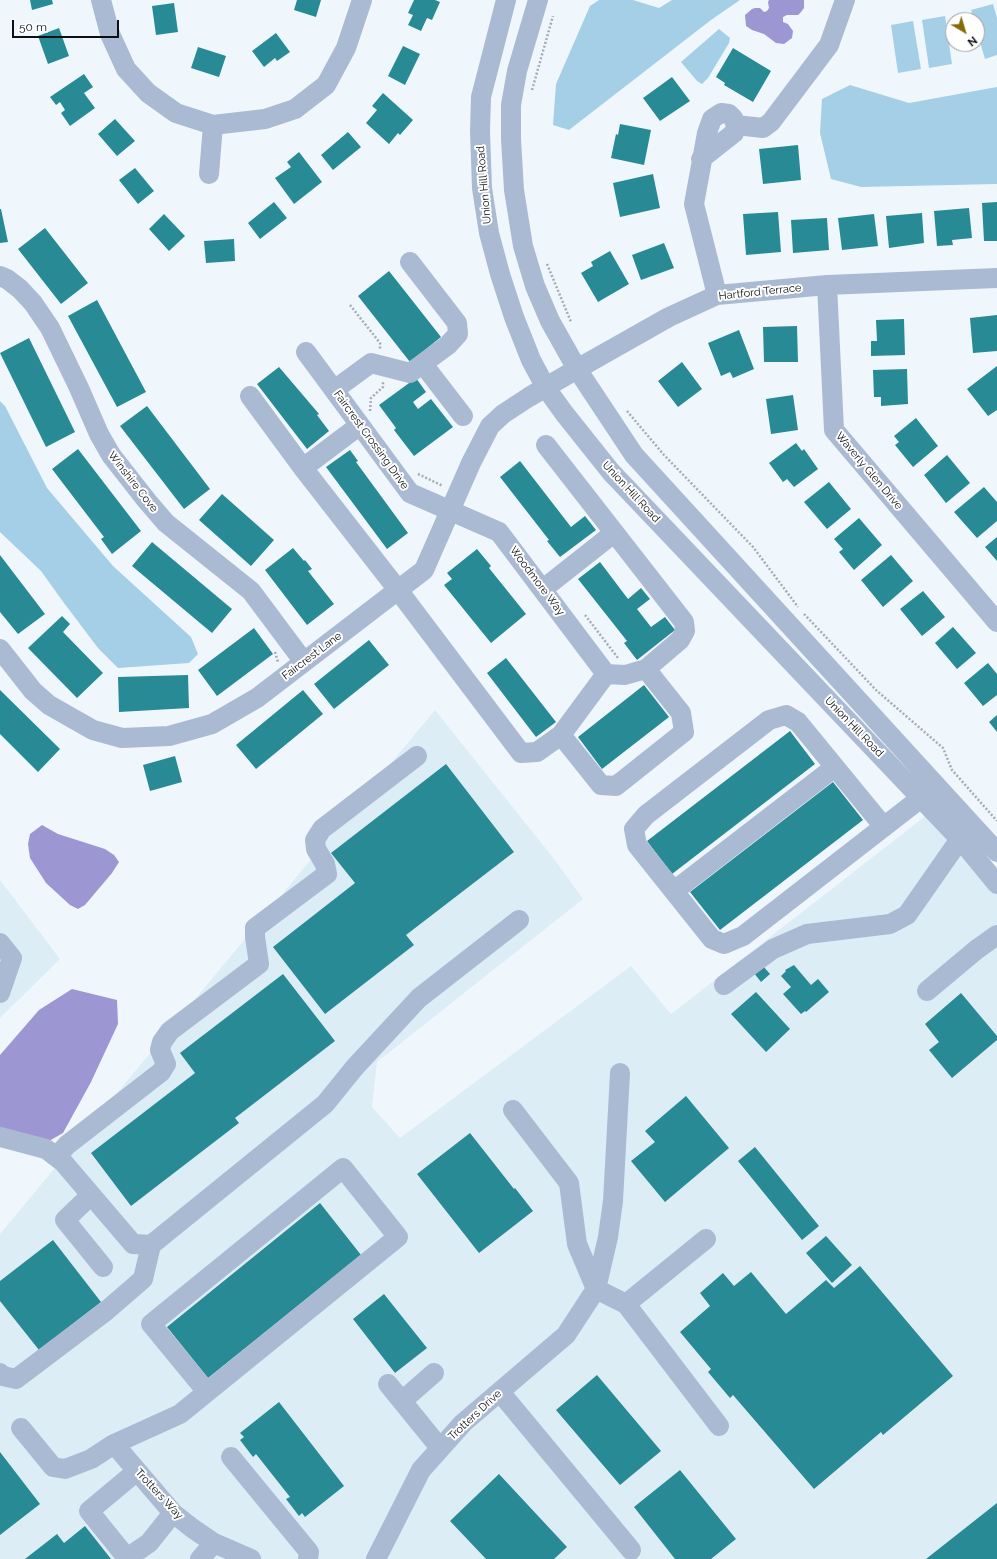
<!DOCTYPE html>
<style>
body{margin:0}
#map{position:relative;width:997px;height:1559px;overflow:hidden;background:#eff7fc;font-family:Raleway,sans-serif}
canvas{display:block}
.north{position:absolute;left:945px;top:12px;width:40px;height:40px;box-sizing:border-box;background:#fff;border:1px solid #9e9fa0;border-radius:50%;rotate:142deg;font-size:11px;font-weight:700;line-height:16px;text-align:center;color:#0d1012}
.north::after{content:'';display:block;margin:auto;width:14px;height:18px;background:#836b06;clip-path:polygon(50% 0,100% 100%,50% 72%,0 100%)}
.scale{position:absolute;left:12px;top:20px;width:107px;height:18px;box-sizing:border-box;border:2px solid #0d1012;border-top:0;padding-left:5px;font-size:12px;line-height:14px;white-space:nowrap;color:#0d1012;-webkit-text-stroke:3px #fff;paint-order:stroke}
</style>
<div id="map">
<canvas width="997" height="1559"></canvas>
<div class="north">N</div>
<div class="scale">50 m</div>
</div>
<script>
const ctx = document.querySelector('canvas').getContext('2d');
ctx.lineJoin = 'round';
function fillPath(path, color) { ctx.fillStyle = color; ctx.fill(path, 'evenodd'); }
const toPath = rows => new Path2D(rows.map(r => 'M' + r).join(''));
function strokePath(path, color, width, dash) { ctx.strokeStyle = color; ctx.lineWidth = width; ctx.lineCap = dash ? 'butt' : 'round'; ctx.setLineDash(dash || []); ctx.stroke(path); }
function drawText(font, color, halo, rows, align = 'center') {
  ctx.font = font + ' Raleway,sans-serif'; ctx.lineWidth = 4; ctx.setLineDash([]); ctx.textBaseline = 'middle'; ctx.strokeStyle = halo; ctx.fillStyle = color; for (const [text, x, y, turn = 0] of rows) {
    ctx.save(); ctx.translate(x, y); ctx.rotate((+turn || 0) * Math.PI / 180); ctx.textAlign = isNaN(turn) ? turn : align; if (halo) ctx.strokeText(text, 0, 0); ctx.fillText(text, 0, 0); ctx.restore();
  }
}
fillPath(toPath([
 [435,710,555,860,583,899,377,1062,372,1107,400,1138,631,966,671,1014,928,814,997,892,997,1559,0,1559,0,1234],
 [0,880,60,959,0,1018]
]), '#ddedf6');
fillPath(toPath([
 [599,0,633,0,659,8,672,0,740,0,711,20,569,130,553,125,556,84,590,6],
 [993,4,997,18,997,55,985,59,977,32,977,20,974,20,971,10],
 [945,16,952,64,929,68,922,20],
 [913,21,921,69,898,73,891,25],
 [719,29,730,38,729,43,708,78,702,84,697,81,681,62],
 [850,85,909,103,997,87,997,184,861,187,831,179,820,133,822,99],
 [0,401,5,406,47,488,113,566,191,637,198,654,189,663,118,668,98,648,64,603,41,571,0,532]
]), '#a4cfe6');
fillPath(toPath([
 [769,0,804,0,804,8,801,12,798,15,787,15,783,17,783,22,788,24,793,31,792,38,784,44,776,43,764,34,752,30,746,26,745,15,752,9,755,8,760,8,764,12,767,11,769,8,768,2],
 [42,825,58,834,105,849,114,855,119,862,112,873,85,905,78,909,70,905,46,883,30,858,28,844,30,834],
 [72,989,117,1000,118,1024,91,1082,63,1133,49,1141,0,1132,0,1055,39,1010]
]), '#9c96d3');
fillPath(toPath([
 [30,0,52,0,53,4,32,10],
 [297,0,321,0,316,17,294,10],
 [414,0,435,0,440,2,432,20,427,18,421,31,408,25,413,15,408,13],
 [174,3,178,32,156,35,152,6],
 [59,28,69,56,48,64,38,36],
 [276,33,290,52,277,61,275,58,264,67,252,51],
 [403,46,420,54,405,85,388,76],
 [198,47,226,56,219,77,191,68],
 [733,48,771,71,753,102,724,85,725,83,716,77],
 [84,74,93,87,84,93,95,108,70,126,61,113,65,110,60,102,56,105,50,97],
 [672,77,690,101,660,121,643,98],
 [383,93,413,120,400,135,398,133,389,144,366,123,377,110,372,106],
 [115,119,135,141,117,156,98,134],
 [620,124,651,130,644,165,611,158,616,134,618,135],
 [348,132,361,147,333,170,321,155],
 [798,145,801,180,763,184,759,149],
 [299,152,322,182,294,204,275,178,291,167,287,162],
 [135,168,154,191,138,204,119,180],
 [653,174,660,208,620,217,613,183],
 [274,202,287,218,260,239,248,223],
 [997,202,997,241,984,241,982,203],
 [969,208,972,238,952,240,953,245,937,246,934,211],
 [0,209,1,209,8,242,0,243],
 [778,212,781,252,746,255,743,214],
 [922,213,924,243,889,248,886,216],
 [164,214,185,236,169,251,149,229],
 [874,214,878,246,842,250,838,218],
 [827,218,829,250,793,253,791,220],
 [45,228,88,283,61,304,18,249],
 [234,239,235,261,206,263,204,241],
 [664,243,674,268,641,280,632,255],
 [610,251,629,284,598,302,581,273,593,266,591,262],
 [389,271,441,337,410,362,358,296],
 [97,300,146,392,117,407,68,316],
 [997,315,997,351,973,353,970,318],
 [904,319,905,355,871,356,871,341,877,341,876,320],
 [797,326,798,362,764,362,763,327],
 [739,330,754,369,733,378,730,372,721,376,708,343],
 [29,338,75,432,46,447,0,353],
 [682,362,702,389,678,407,658,381],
 [997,366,997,410,988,416,967,389],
 [279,367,319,414,317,415,329,431,307,449,257,384],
 [907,369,908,404,881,406,881,397,874,397,873,370],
 [416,378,426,392,413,402,418,409,431,399,453,427,414,456,394,430,396,428,379,405],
 [793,395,798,430,771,434,766,399],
 [147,406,210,489,184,509,120,426],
 [916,418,938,446,913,467,895,445,899,442,894,436],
 [796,443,802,451,804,449,818,469,794,487,787,479,783,482,769,463],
 [78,449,141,531,112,554,101,539,104,537,52,469],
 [350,450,358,461,356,462,408,533,387,549,326,467],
 [947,455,970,483,946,503,924,475],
 [520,461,571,527,585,516,596,530,560,557,547,541,549,540,500,477],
 [829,482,851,509,827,529,804,502],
 [984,487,997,502,997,521,977,538,954,512],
 [222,494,274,540,251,566,199,520],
 [859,518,882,545,854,570,839,552,843,549,834,539],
 [997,537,997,561,985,547],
 [152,542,232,609,212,633,132,566],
 [293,548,304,561,305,560,312,569,308,571,334,604,307,625,265,570],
 [477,549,491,566,489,568,526,614,491,643,444,585,452,579,447,573],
 [0,555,45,614,18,634,0,612],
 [891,555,913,581,883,607,861,580],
 [600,562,628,599,641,588,650,599,637,609,651,627,665,617,675,630,637,660,624,643,627,641,578,579],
 [923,591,945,617,922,636,900,609],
 [62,616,70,624,63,632,103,673,77,698,28,648],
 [953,627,976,653,957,669,935,643],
 [254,628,273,654,217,696,198,670],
 [369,640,389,665,334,709,314,684],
 [506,658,556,722,536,737,487,673],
 [988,663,997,674,997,695,983,706,964,683],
 [188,675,189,708,119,712,118,677],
 [644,685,669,717,602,769,578,737],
 [0,690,60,749,38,772,0,734],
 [303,690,323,714,256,769,236,745],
 [997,715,997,732,989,722],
 [790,731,815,764,672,874,647,841],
 [175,756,182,782,150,791,143,765],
 [446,764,514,852,406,935,414,945,325,1014,273,947,355,883,331,853],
 [833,782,863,820,720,930,690,892],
 [794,965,811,985,818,979,829,992,806,1012,805,1011,801,1014,783,994,791,987,781,976,786,971,785,970],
 [763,966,770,974,761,982,754,973],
 [283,974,335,1041,235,1118,239,1123,131,1206,91,1153,195,1073,180,1053],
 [756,992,790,1029,766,1052,731,1014],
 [961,993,997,1036,997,1040,952,1078,929,1050,939,1042,925,1024],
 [686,1096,729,1148,665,1202,631,1161,655,1142,645,1131],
 [470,1133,514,1189,515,1188,533,1211,479,1253,417,1174],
 [755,1147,819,1226,802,1240,738,1161],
 [320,1203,361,1255,208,1378,167,1327],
 [826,1236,852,1265,832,1283,806,1253],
 [53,1240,101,1302,39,1350,0,1301,0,1281],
 [860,1266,953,1376,883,1435,881,1432,814,1489,733,1395,730,1398,708,1372,711,1369,680,1332,710,1306,700,1293,723,1273,734,1286,751,1272,786,1314,826,1280,834,1288],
 [384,1294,427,1348,395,1373,353,1319],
 [597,1375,661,1451,620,1485,556,1410],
 [279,1402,344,1486,305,1517,302,1513,299,1516,286,1499,290,1497,256,1454,253,1457,240,1440,244,1437,240,1433],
 [0,1452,40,1504,0,1535],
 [680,1470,736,1539,711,1559,675,1559,634,1507],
 [499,1474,567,1547,554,1559,486,1559,450,1521],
 [997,1503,997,1559,926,1559],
 [85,1526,111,1559,25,1559,57,1534,64,1543]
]), '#278a94');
strokePath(toPath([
 [532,90,553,16],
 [547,264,571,322],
 [350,305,380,343,380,349],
 [370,411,371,398,383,387,383,382],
 [627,411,664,455,753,547,798,607],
 [418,474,443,486],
 [804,614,876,690,943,748,952,770,997,821],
 [585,615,618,658],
 [275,652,278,662]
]), '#a6acb0', 2.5, [2, 2]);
strokePath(toPath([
 [101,0,110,34,126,69,148,93,176,113,213,125,265,119,295,109,326,85,346,48,362,0],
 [506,0,481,97,480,131,482,188,489,233,500,274,514,317,531,360,546,388,564,413,611,472,960,839,997,884],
 [538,0,517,71,511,105,511,139,514,190,523,246,535,286,550,321,577,369,634,455,997,852],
 [701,159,734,133,736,125,763,128,771,122,829,45,845,0],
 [209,174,213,125],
 [0,276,7,279,20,289,33,303,50,328,79,388,99,434,111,455,147,501,166,523,251,591,304,662],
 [827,285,834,430,997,622],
 [717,295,694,204,707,133,712,119,721,113,729,114,733,118,736,125],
 [306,352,410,493,499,532,606,674],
 [423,364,463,416],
 [334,390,371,363,410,373,448,345,458,334,457,323,410,262],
 [250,396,303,468,398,590,521,753,537,752,561,735,601,785,616,786,684,732,681,713,646,669,680,640,685,631,684,622,546,445],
 [303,468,360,425],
 [543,589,614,533],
 [0,649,33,691,49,705,93,730,122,738,169,736,212,724,257,698,424,570,471,463,490,426,503,414,529,397,577,369,669,317,717,295,827,285,997,278],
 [561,735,606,674,625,675,646,669],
 [884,827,798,722,786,715,769,720,646,815,634,829,637,845,712,939,724,944,743,936,921,798,932,790],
 [674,891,835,767],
 [0,943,12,958,0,993],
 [724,985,773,949,807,934,890,924,907,915,960,839],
 [927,991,976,950,997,935],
 [513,1110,569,1183,577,1244,596,1289,626,1304,719,1426],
 [0,1137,46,1149,63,1162,133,1244,151,1245,325,1104,355,1067,419,998,519,920],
 [56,1157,67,1145,161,1072,166,1064,160,1050,162,1042,170,1031,259,964,255,937,255,928,327,874,325,864,316,849,315,840,322,829,417,756],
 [91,1195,65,1220,103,1267],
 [626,1304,706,1239],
 [0,1373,3,1376,16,1379,106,1311,143,1279,151,1245],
 [388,1384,440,1448],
 [500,1392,631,1550],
 [402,1401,434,1373],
 [21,1428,53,1467,65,1469,91,1459,114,1444,180,1414,398,1237,343,1168,151,1324,207,1392],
 [114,1444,173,1513,192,1528,214,1543,251,1559],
 [231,1457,309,1552,308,1559],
 [137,1471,89,1511,127,1558,149,1543,173,1513],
 [200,1559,214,1543],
 [376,1559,421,1470,463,1423,566,1335,596,1289,608,1237,613,1201,620,1073]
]), '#abbad3', 20);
drawText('11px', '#0d1012', '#fff', [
 ["Union Hill Road",484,185,-95],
 ["Hartford Terrace",760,292,-6],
 ["Faircrest Crossing Drive",371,440,54],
 ["Waverly Glen Drive",869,471,50],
 ["Winshire Cove",133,482,52],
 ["Union Hill Road",631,492,47],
 ["Woodmore Way",537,581,53],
 ["Faircrest Lane",312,656,-37],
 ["Union Hill Road",854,727,46],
 ["Trotters Drive",475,1415,-43],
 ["Trotters Way",159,1494,47]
]);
</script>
